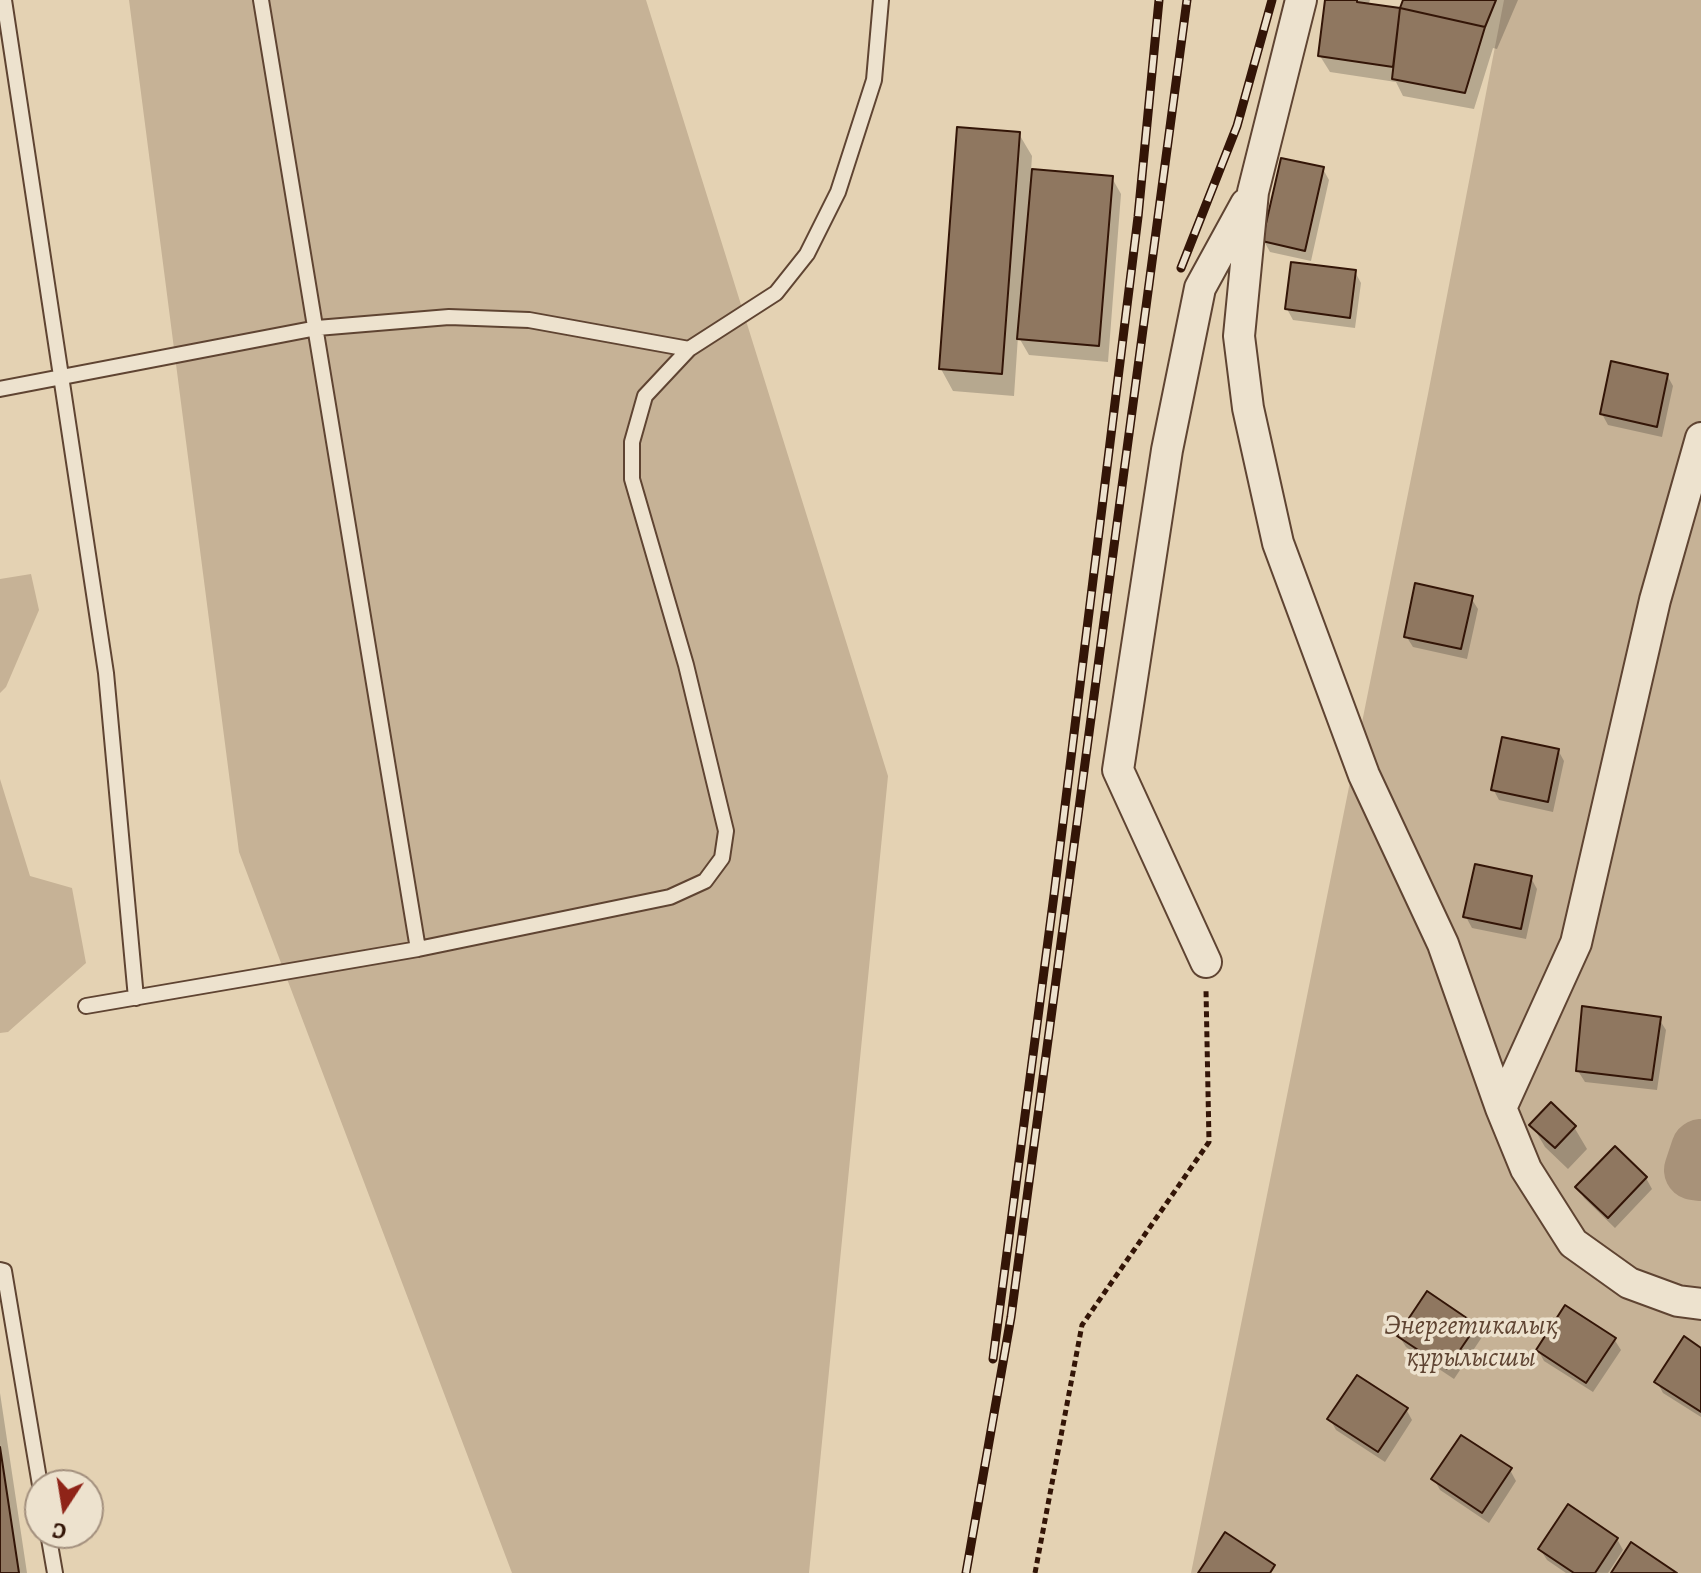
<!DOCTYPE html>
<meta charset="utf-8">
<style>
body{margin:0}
#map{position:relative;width:1701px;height:1573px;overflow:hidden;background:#e4d2b3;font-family:Alegreya,serif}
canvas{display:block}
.north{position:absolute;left:24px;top:1469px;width:80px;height:80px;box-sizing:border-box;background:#ede2ce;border:2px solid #a3907e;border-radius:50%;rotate:192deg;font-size:22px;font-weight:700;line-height:32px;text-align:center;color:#331507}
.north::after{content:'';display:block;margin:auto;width:28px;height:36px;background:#8f2418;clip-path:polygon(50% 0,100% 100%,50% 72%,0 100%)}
</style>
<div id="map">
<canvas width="1701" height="1573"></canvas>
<div class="north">С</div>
</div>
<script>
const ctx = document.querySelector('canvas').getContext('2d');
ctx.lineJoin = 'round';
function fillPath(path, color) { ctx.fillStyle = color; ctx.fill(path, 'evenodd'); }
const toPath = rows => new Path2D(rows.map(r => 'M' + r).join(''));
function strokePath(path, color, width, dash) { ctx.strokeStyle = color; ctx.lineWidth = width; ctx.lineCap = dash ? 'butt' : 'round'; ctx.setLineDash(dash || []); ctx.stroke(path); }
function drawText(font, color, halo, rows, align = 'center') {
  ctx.font = font + ' Alegreya,serif'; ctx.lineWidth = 7; ctx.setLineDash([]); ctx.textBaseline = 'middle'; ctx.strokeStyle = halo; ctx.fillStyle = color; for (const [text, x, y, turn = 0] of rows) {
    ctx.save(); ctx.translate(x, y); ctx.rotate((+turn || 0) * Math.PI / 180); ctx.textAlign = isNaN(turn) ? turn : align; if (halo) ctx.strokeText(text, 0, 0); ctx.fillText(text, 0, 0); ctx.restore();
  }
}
fillPath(toPath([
 [129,0,646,0,888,776,809,1573,512,1573,239,852],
 [1504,0,1701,0,1701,1573,1191,1573,1428,394],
 [31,574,39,610,6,687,0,693,0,579],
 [0,779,30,876,72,888,86,963,8,1032,0,1033]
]), '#c6b296');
fillPath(toPath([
 [1327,0,1370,0,1368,6,1401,10,1405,0,1518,0,1497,49,1493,48,1474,109,1403,96,1396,82,1330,72,1320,56],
 [1019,134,1032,156,1031,171,1112,178,1121,194,1108,362,1029,355,1018,336,1014,396,953,391,941,369],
 [1323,169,1329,180,1311,261,1270,252,1264,241],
 [1355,272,1361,283,1355,328,1293,320,1287,309],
 [1667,375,1673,386,1662,437,1608,425,1602,414],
 [1471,598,1478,609,1467,659,1413,647,1406,636],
 [1558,750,1564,761,1553,812,1499,800,1493,789],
 [1531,878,1537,889,1526,939,1472,928,1466,917],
 [1659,1019,1666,1030,1657,1090,1585,1082,1578,1071],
 [1532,1125,1574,1127,1587,1149,1568,1169,1545,1147],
 [1646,1178,1652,1189,1615,1228,1584,1198,1578,1187],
 [1476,1326,1482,1337,1454,1379,1406,1347,1399,1336],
 [1614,1339,1621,1350,1593,1392,1544,1361,1538,1350],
 [1701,1350,1701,1417,1663,1393,1657,1382],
 [0,1393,27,1573,0,1573],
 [1406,1409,1412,1420,1385,1462,1336,1430,1330,1419],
 [1510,1470,1516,1481,1489,1523,1440,1490,1434,1479],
 [1617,1539,1623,1550,1608,1573,1566,1573,1547,1560,1540,1549]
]), '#0003');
strokePath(toPath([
 [1701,1149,1694,1170,1701,1171]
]), '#a89279', 60);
const building = toPath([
 [1325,0,1357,0,1357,2,1400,8,1393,67,1318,56,1325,0],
 [1403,0,1496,0,1485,27,1400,8,1403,0],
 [1400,8,1485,27,1465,93,1392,79,1400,8],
 [957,127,1020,132,1002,374,939,369,957,127],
 [1281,158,1324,167,1305,251,1262,241,1281,158],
 [1032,169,1113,176,1099,346,1017,339,1032,169],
 [1291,262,1356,270,1350,318,1285,309,1291,262],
 [1611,361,1668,374,1657,427,1600,414,1611,361],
 [1415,583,1473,596,1461,649,1404,637,1415,583],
 [1502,737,1559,749,1548,802,1491,790,1502,737],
 [1475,864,1532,876,1521,929,1463,917,1475,864],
 [1582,1006,1661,1017,1652,1080,1576,1071,1582,1006],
 [1551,1102,1576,1126,1555,1148,1529,1125,1551,1102],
 [1615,1146,1647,1177,1608,1218,1575,1187,1615,1146],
 [1427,1291,1477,1325,1447,1369,1397,1336,1427,1291],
 [1565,1305,1616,1338,1586,1383,1536,1350,1565,1305],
 [1684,1336,1701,1348,1701,1412,1654,1382,1684,1336],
 [1357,1375,1408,1408,1378,1452,1327,1419,1357,1375],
 [1461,1435,1512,1468,1482,1513,1431,1479,1461,1435],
 [0,1447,19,1573,0,1573,0,1447],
 [1568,1504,1618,1538,1595,1573,1574,1573,1538,1549,1568,1504],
 [1225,1532,1275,1565,1270,1573,1198,1573,1225,1532],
 [1631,1542,1677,1573,1611,1573,1631,1542]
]);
fillPath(building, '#8f7760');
strokePath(building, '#331507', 2);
const service = toPath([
 [4,0,106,673,136,998],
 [261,0,418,949],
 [0,389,317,328,449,317,529,320,689,349],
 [86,1006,418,949,670,897,705,881,722,858,726,831,686,665,632,479,632,442,645,396,689,349,776,293,807,254,838,192,874,80,881,0],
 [0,1270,4,1271,40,1485],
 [48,1533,55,1573]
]);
const minor = toPath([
 [1301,0,1253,192,1239,336,1248,408,1278,543,1364,775,1443,944,1501,1108,1526,1169,1573,1243,1629,1283,1678,1301,1701,1304],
 [1206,962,1118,770,1167,450,1200,288,1246,204],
 [1501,1108,1576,943,1655,600,1701,438]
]);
strokePath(service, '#5f4432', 18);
strokePath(minor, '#5f4432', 34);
strokePath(toPath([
 [1035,1573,1082,1325,1209,1142,1206,990]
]), '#331507', 5, [6, 4]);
strokePath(service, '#ede2ce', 14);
strokePath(minor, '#ede2ce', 30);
const rail = toPath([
 [1181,268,1237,126,1272,0],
 [993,1359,1054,895,1138,217,1159,0],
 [966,1573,1011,1317,1187,0]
]);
strokePath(rail, '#331507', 9);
strokePath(rail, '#ede2ce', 6, [18]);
drawText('italic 28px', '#5f4432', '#ede2ce', [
 ["Энергетикалық",1471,1327],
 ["құрылысшы",1471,1359]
]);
</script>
